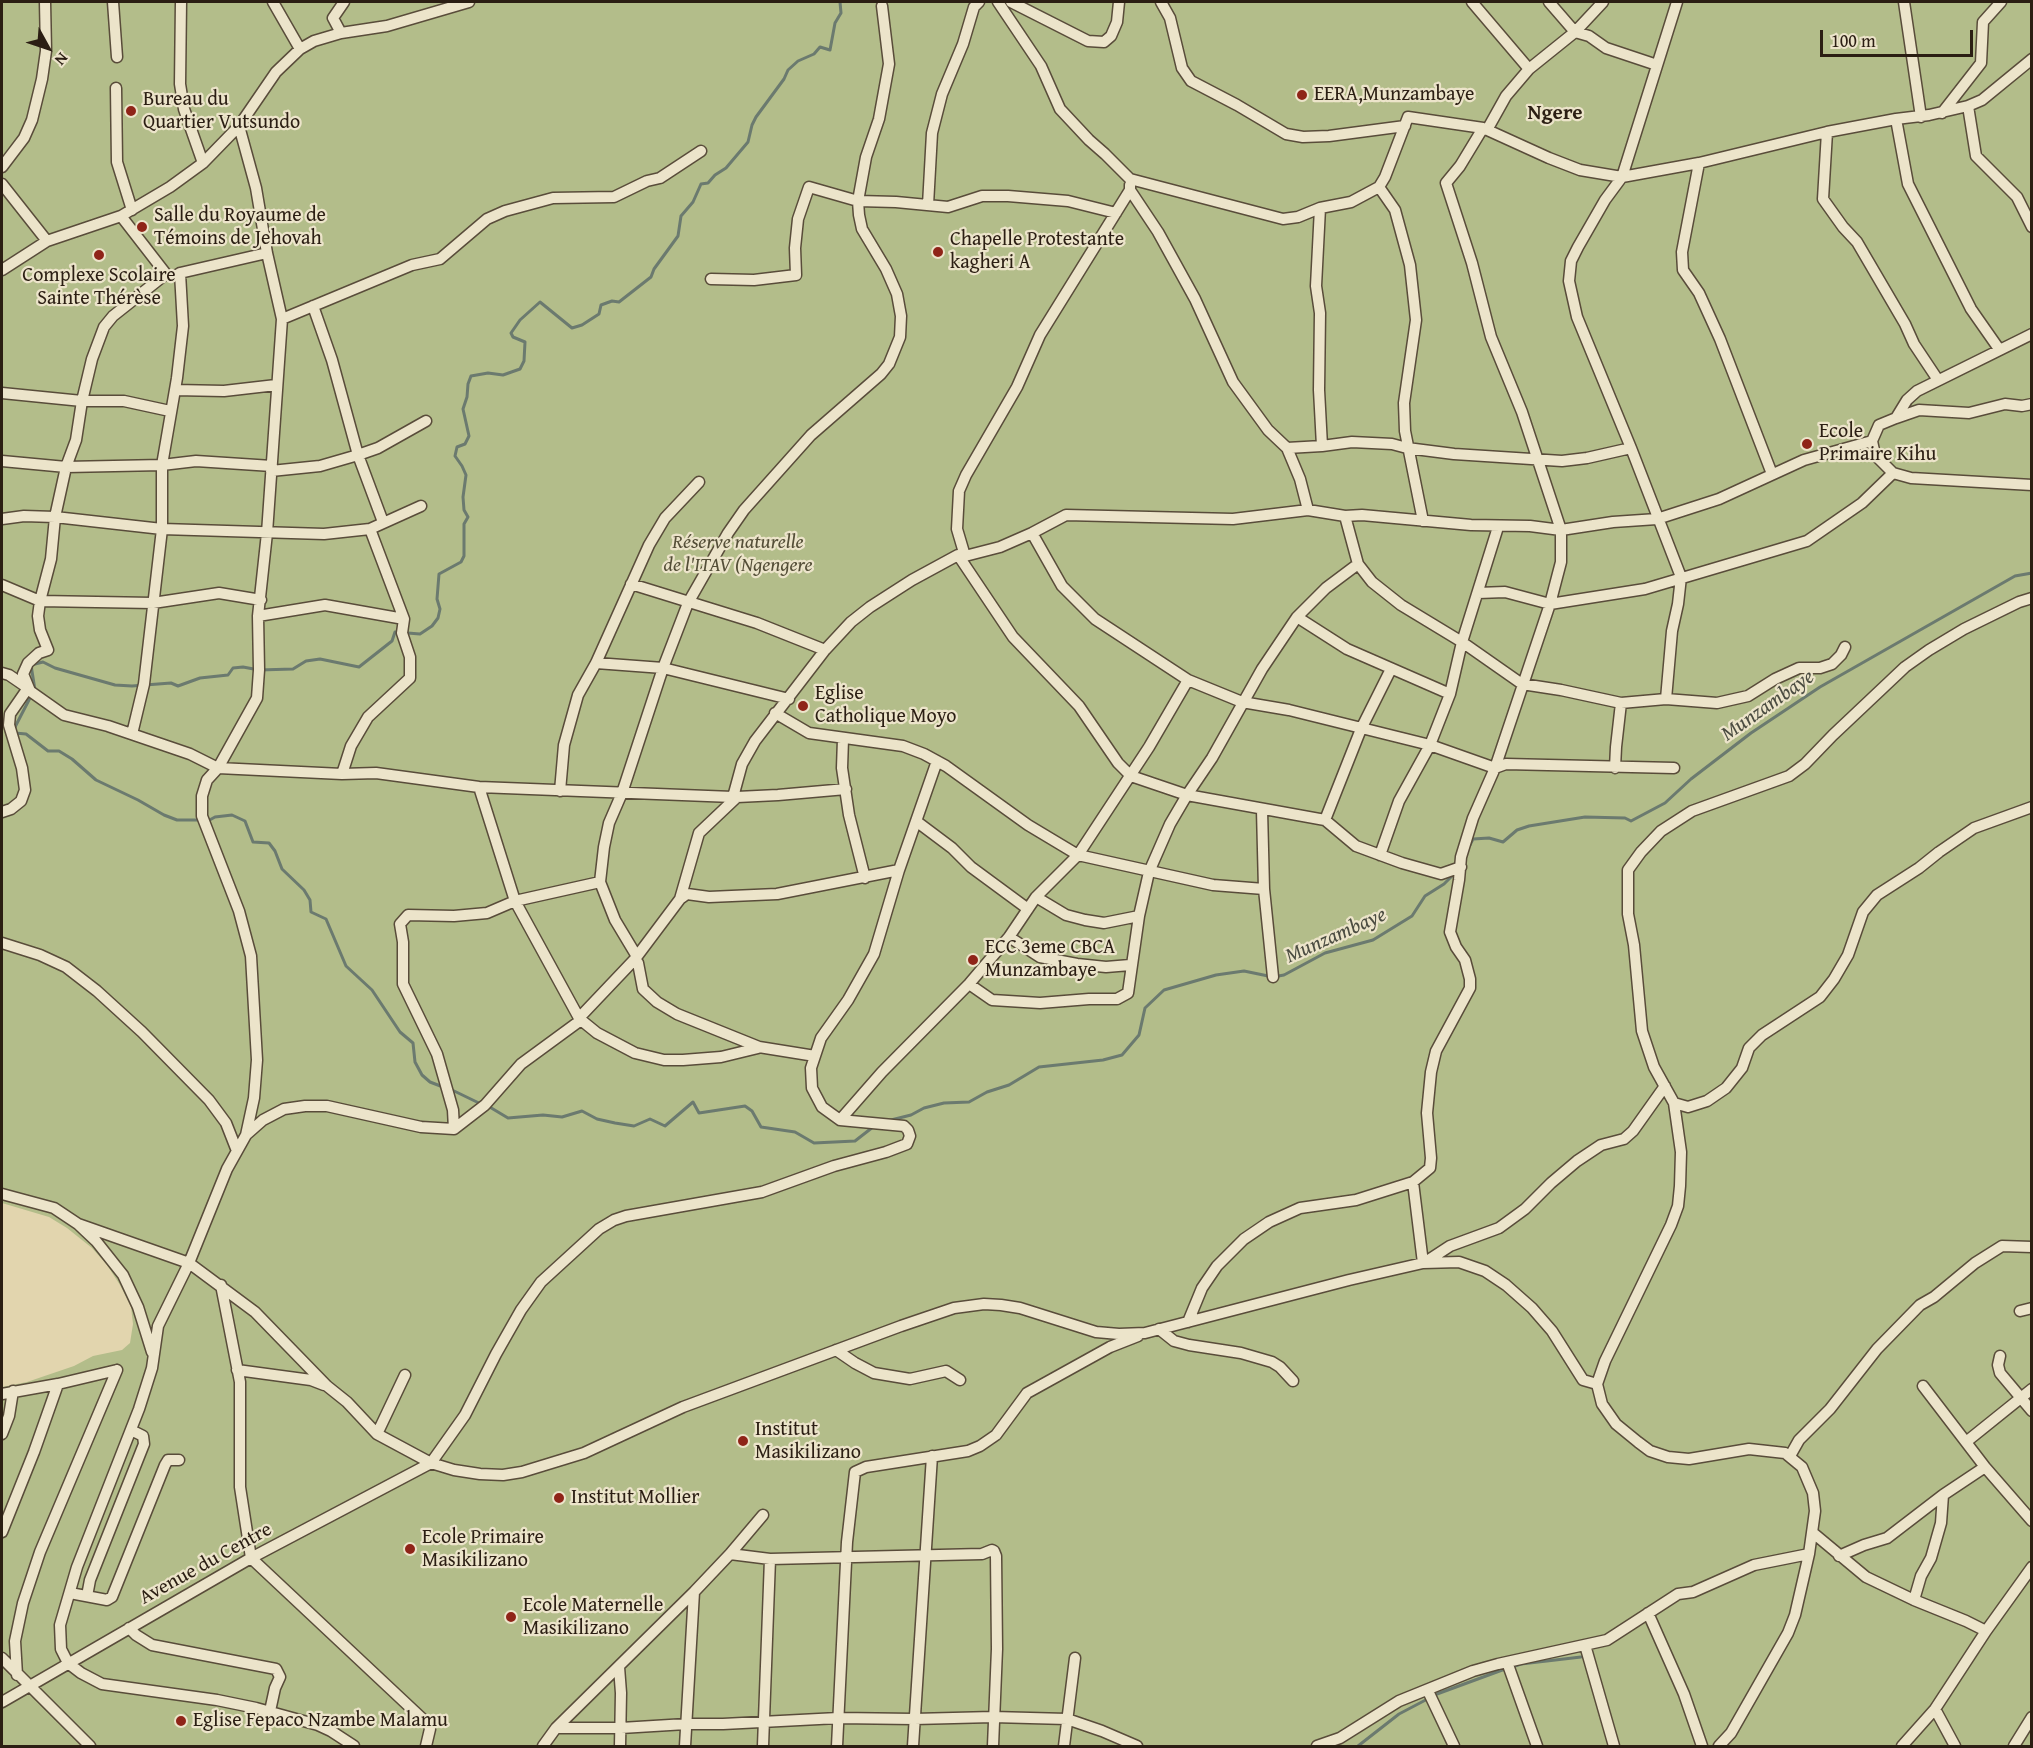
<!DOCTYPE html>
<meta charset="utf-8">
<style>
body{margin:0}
#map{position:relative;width:2033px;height:1748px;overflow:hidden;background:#e2d5ae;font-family:"Gentium Book Plus",serif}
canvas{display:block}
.frame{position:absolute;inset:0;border:3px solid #2b1e13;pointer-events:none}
.north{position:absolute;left:18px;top:18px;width:60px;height:60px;-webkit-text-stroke:4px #ece4ca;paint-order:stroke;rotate:130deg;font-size:16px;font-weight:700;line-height:24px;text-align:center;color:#2b1e13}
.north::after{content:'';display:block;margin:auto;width:21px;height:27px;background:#2b1e13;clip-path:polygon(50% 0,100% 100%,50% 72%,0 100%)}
.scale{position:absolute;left:1820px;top:30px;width:153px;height:27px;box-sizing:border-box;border:3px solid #2b1e13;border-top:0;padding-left:8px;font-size:18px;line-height:21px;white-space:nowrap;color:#2b1e13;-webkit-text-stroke:4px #ece4ca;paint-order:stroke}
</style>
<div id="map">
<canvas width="2033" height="1748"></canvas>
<div class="frame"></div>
<div class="north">N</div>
<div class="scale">100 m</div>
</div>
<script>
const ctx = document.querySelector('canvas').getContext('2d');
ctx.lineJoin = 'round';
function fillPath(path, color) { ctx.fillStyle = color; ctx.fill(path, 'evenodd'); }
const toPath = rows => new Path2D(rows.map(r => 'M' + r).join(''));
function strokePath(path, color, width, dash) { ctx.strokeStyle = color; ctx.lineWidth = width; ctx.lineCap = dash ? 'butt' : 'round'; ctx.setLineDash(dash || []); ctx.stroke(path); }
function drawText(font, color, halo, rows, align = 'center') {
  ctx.font = font + ' "Gentium Book Plus",serif'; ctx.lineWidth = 4.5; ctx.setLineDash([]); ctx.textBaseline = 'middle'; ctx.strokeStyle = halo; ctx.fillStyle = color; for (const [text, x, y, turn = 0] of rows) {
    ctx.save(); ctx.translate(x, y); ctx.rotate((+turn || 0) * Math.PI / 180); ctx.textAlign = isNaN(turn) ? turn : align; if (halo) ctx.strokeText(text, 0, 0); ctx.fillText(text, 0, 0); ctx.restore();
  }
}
fillPath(toPath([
 [2,2,2031,2,2031,1746,2,1746,2,1387,27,1382,74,1366,93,1356,122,1350,130,1343,133,1324,131,1307,120,1285,107,1265,92,1248,67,1228,49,1217,2,1203]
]), '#b3bd8a');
strokePath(toPath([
 [35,690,31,665,43,662,55,668,115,685,132,686,171,683,178,686,200,678,228,675,233,668,243,667,259,670,293,669,306,661,320,659,359,667,392,641,395,632,420,634,432,626,438,618,440,609,437,599,439,574,461,562,464,556,464,524,468,517,464,510,463,497,466,475,462,466,455,456,457,447,465,444,469,436,463,409,467,397,468,384,471,376,488,373,503,375,520,369,524,361,525,342,513,337,511,333,520,320,540,302,572,328,582,325,599,314,601,305,612,301,619,302,651,277,654,269,678,236,681,216,693,202,701,184,708,183,715,175,726,168,748,142,752,125,756,117,784,79,788,70,798,61,814,54,820,47,830,50,835,23,841,13,840,2],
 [14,729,31,696],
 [15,733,26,734,48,751,59,751,72,759,96,780,138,800,164,815,177,820,201,820],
 [206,822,215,817,232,815,245,821,253,842,269,843,275,851,282,869,304,890,310,900,311,912,326,919,346,966,372,990,400,1032,413,1043,415,1062,422,1075,430,1082,443,1087],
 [1470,845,1473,839,1489,838,1503,842,1517,830,1529,826,1585,817,1625,818,1631,821,1665,803,1691,779,1751,733,1820,687,2015,576,2032,573],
 [450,1089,481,1104],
 [488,1106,508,1118,543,1115,562,1117,582,1111,597,1119,615,1123,634,1126,650,1119,665,1126,693,1102,699,1113,745,1106,752,1111,761,1127,795,1132,814,1143,855,1141,873,1127],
 [887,1121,911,1115,924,1108,944,1103,969,1102,987,1092,1009,1085,1039,1067,1103,1060,1122,1055,1139,1035,1145,1008,1164,990,1216,975,1244,971,1273,977,1284,975,1325,953,1373,940,1412,916,1425,896,1444,884,1454,874],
 [1512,1667,1521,1664,1581,1657],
 [1358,1746,1399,1714,1437,1694,1505,1669]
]), '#6b7a6f', 3);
const minor = toPath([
 [113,2,117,57],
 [181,2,180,84,184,109,203,163],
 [273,2,300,49],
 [998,2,1041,66,1060,109,1089,140,1105,154,1130,179,1283,219,1298,217,1320,208,1351,202,1379,187,1385,177,1408,117,1483,128,1549,158,1580,170,1622,177,1699,163,1827,132,1896,119,1929,115,1968,106,1982,100,2032,59],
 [1011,2,1088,41,1104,42,1111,36,1117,22,1119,2],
 [1161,2,1170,18,1182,68,1191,81,1237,105,1286,134,1303,137,1329,136,1405,126],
 [1472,2,1529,69],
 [1549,2,1575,32,1589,36,1606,48,1657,65],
 [1904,2,1921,117],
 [341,33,333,18,344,2],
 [116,88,117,162,132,210],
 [1968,106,1976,156,2017,197,2032,227],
 [1942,113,1981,63,1983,22,2001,2],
 [1896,119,1908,184,1971,309,1999,349],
 [239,126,256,188,267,253,282,319,267,533,258,616,259,670,257,698,218,768,207,780,202,796,202,816,239,911,251,956,257,1060,254,1098,246,1135],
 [1487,130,1506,96,1529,69,1575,32,1603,2],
 [1827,132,1823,199,1843,227,1857,242,1905,324,1914,344,1938,380],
 [1699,163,1682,252,1683,270,1699,293,1720,339,1772,474],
 [2,167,24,138,32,120,42,79,46,51,45,2],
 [2,184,47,241],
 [1130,185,1130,190,1158,232,1195,299,1233,382,1268,430,1287,448,1300,479,1308,510],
 [1379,187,1395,210,1410,265,1416,320,1404,403,1405,431,1423,521],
 [928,205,932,133,942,94,963,44,974,7,979,2],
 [1320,208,1316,286,1320,313,1319,390,1322,446],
 [121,216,166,274,113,316,104,327,92,359,82,401,76,440,66,467,55,517,51,559,40,601,38,616,40,630,48,650,39,653,28,663,23,674,30,691,64,715,108,726,190,754,218,768,342,774,376,773,479,787,733,797],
 [2,270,47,241,121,216,170,187,203,163,239,126,276,72,300,49,314,41,341,33,387,26,469,2],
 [175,276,180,273,267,253],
 [711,279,754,280,796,275,795,248,798,219,809,187,858,201,896,202,948,207,982,196,1008,196,1068,201,1116,213],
 [313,306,332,360,358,455,383,522],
 [282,319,412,265,440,259,487,219,505,211,553,198,614,197,647,181,660,178,701,151],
 [2032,334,1917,391,1907,400,1896,418,1879,425,1872,441,1875,455,1893,473,1911,478,2032,485],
 [175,390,224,391,276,385],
 [2,393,82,401,124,401,170,411],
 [1896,418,1919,410,1969,413,2005,404,2022,406,2032,404],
 [1287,448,1322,446,1352,442,1392,444,1407,448,1454,454,1562,461,1587,458,1631,448],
 [2,461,66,467,162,465,196,461,272,466],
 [271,471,320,466,358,455,378,448,426,421],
 [1345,516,1358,564,1372,582,1401,605,1462,642,1522,684,1561,690,1621,703,1666,699,1717,703,1748,696,1775,679,1799,668,1820,668,1832,664,1841,655,1845,647],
 [2,519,24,516,55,517,162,529,324,534,370,529,421,506],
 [1032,533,1062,586,1095,619,1188,680,1242,702,1289,710,1430,745,1495,768,1506,764,1674,768],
 [958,555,1013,637,1079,706,1118,763,1131,776,1187,795,1325,820,1356,846,1402,863,1441,874,1461,867],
 [965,556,957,529,959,491,966,475,1017,387,1040,335,1130,190],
 [631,584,757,623,825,650],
 [2,585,40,601,153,603,219,593,261,600],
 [1478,593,1505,592,1550,604,1645,589,1807,541,1862,503,1893,473],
 [258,616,325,605,404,619],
 [1297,617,1347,649,1450,694],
 [596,663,663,668,789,699],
 [2,673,9,675,28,688],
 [1666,699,1672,631,1678,604,1681,577,1631,448,1577,317,1569,281,1571,261,1578,247,1605,200,1622,177,1677,2],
 [775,713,809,733,903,746,924,754,946,766,1028,825,1078,855,1213,885,1264,889],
 [132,734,144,684,162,529,162,465,177,378,183,326,180,273],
 [843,739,842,768,849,815,865,878],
 [1615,768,1616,747,1621,703],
 [342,774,351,746,368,717,410,678,410,657,402,633,404,619,370,529],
 [479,787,515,901,579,1018],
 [560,791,564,745,578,695,596,663,649,545,665,518,699,482],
 [737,797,778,795,846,789],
 [1262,810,1264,889,1273,977],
 [2,812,11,809,21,801,25,790,22,768,9,725,10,714,28,688],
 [1325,820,1361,729,1391,669],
 [916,821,952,848,971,867,1028,909],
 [1380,855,1399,801,1430,745,1450,694,1462,642,1498,527],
 [1036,897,1066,915,1085,920,1104,923,1139,916],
 [680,899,687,894,709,897,777,894,899,870],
 [1009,937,1040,957,1077,964,1106,967,1130,965],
 [2,943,40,955,66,967,97,991,142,1032,209,1100,226,1123,237,1151],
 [636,955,615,920,600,882,604,847,609,823,622,793,663,668,688,603,728,533,744,510,811,435,881,374,889,364,900,337,901,316,897,294,886,269,862,229,859,215,858,201,866,157,879,119,889,64,882,6],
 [635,959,638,963,643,989,657,1002,677,1014,759,1047,815,1056],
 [969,984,992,1000,1040,1003,1089,999,1117,999,1128,993,1139,916,1149,872,1170,824,1187,795,1212,758,1262,669,1297,617,1326,588,1358,564],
 [581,1020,597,1033,635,1053,664,1060,683,1060,721,1057,758,1048],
 [1674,1103,1688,1107,1707,1101,1726,1088,1742,1068,1749,1048,1762,1035,1820,997,1834,979,1848,955,1863,912,1877,895,1919,868,1939,852,1974,828,2032,807],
 [840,1120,882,1072,969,984,1009,937,1036,897,1078,855,1149,747,1188,680],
 [454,1129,453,1110,437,1054,403,984,403,942,400,924,408,915,454,916,487,913,515,901,600,882],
 [1413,1182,1423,1263],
 [2,1194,54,1208,78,1224,96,1241,123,1275,138,1307,152,1352],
 [78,1224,189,1263,255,1312,327,1386,347,1402,377,1434,431,1463,454,1470,480,1474,503,1475,522,1472,584,1453,683,1407,901,1326,954,1308,984,1304,1001,1305,1020,1308,1096,1332,1119,1334,1145,1333,1349,1280,1423,1263,1459,1262,1485,1271,1506,1285,1532,1308,1552,1331,1583,1380,1597,1384],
 [1424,1263,1450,1246,1499,1228,1525,1209,1551,1183,1577,1161,1601,1145,1624,1139,1633,1131,1665,1086],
 [221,1285,240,1382,240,1487,251,1558,429,1725,430,1729,426,1746],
 [2020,1311,2032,1308],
 [1188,1322,1202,1288,1217,1266,1244,1239,1269,1222,1300,1208,1356,1200,1413,1182,1430,1168,1431,1158,1427,1113,1431,1072,1436,1051,1470,988,1470,979,1465,960,1456,947,1450,932,1459,880,1461,857,1473,818,1495,768,1550,604,1561,562,1561,530,1522,412,1491,337,1472,263,1446,183,1460,166,1483,128],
 [1159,1329,1174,1341,1189,1345,1241,1353,1272,1362,1280,1367,1293,1381],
 [836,1350,855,1363,874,1373,910,1379,946,1371,960,1380],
 [2000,1356,1998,1365,2000,1373,2032,1411],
 [237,1370,311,1380,324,1385],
 [1923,1386,1985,1467,2032,1521],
 [2,1394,58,1384,117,1370],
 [2,1434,9,1416,13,1391],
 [377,1434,405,1375],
 [1966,1442,2032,1389],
 [1790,1456,1799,1440,1830,1409,1877,1349,1920,1305,1934,1297,1975,1263,2002,1246,2032,1247],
 [2,1532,34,1452,58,1384],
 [1812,1532,1866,1577,1914,1600,1966,1621,1986,1631],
 [730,1554,770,1559,982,1554,992,1550,994,1551,996,1556,997,1649,993,1746],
 [1839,1556,1864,1545,1887,1538,1943,1495,1985,1467],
 [70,1593,107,1600,112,1597,165,1465,168,1460,179,1460],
 [87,1596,90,1580,144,1444,143,1436,131,1430],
 [1914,1600,1921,1576,1931,1558,1941,1523,1943,1495],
 [1648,1613,1684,1694,1702,1746],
 [129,1628,136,1635,152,1645,276,1669,280,1677,275,1688,270,1711],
 [1585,1645,1614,1746],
 [2,1658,90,1746],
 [1507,1662,1537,1746],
 [619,1667,621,1693,620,1746],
 [17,1675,15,1641,23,1603,40,1552,117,1370],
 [1428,1691,1454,1746],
 [2,1702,251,1558,431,1463,465,1415,496,1354,521,1310,541,1282,599,1229,614,1220,626,1216,762,1192,834,1166,886,1152,907,1144,910,1136,908,1130,904,1126,840,1120,822,1107,812,1088,811,1068,821,1038,848,1000,874,954,899,870,937,761],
 [1935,1709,1955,1746],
 [556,1728,621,1728,686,1724,723,1724,838,1718,914,1719,993,1717,1067,1719,1102,1731,1137,1746],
 [354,1746,331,1731,318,1725,256,1708,217,1700,102,1684,81,1673,68,1663,61,1649,60,1625,77,1567,139,1409,152,1368,158,1326,189,1263,227,1169,246,1135,263,1120,284,1109,305,1106,327,1106,421,1127,454,1129,485,1105,521,1064,581,1020,579,1018,635,959,680,899,699,833,737,797,733,797,742,764,755,741,825,650,851,622,870,607,912,580,958,555,965,556,1000,547,1032,533,1066,515,1233,519,1308,510,1345,516,1362,515,1471,525,1530,526,1561,530,1613,522,1657,519,1719,499,1804,460,1872,441],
 [543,1746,556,1728,694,1592,730,1554,763,1515],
 [685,1746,694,1592],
 [763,1746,770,1559],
 [837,1746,847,1542,855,1472,866,1467,968,1451,980,1446,996,1435,1027,1393,1110,1347,1138,1336],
 [913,1746,932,1456],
 [1064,1746,1075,1658],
 [1317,1746,1340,1738,1399,1701,1473,1671,1498,1664,1607,1640,1678,1594,1693,1592,1754,1565,1809,1554],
 [1719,1746,1731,1733,1788,1633,1795,1615,1809,1554,1815,1511,1813,1493,1802,1467,1785,1453,1749,1449,1689,1459,1668,1457,1650,1451,1638,1442,1616,1424,1602,1404,1597,1384,1605,1361,1671,1225,1678,1206,1680,1186,1681,1152,1674,1103,1654,1067,1642,1031,1634,945,1628,914,1628,870,1641,852,1661,831,1692,811,1789,776,1805,764,1833,735,1905,667,1929,650,1964,629,2019,602,2032,598],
 [1902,1746,1935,1709,1986,1631,2032,1567],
 [2014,1746,2032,1717]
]);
strokePath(minor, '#594c3a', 13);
strokePath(minor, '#ece4ca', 10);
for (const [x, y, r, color] of [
 [1302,95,6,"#8f2418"],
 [131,111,6,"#8f2418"],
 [142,227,6,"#8f2418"],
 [938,252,6,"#8f2418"],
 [99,255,6,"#8f2418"],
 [1807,444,6,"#8f2418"],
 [803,706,6,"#8f2418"],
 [973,960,6,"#8f2418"],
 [743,1441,6,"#8f2418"],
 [559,1498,6,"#8f2418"],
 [410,1549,6,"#8f2418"],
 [511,1617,6,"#8f2418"],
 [181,1721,6,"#8f2418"]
]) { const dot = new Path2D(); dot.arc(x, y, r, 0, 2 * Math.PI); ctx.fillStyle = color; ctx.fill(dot); strokePath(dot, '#ece4ca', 2); }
drawText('20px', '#2b1e13', '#ece4ca', [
 ["EERA,Munzambaye",1314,95],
 ["Bureau du",143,100],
 ["Quartier Vutsundo",143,123],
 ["Salle du Royaume de",154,216],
 ["Témoins de Jehovah",154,239],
 ["Chapelle Protestante",950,240],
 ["kagheri A",950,263],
 ["Complexe Scolaire",99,276,"center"],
 ["Sainte Thérèse",99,299,"center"],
 ["Ecole",1819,432],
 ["Primaire Kihu",1819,455],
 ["Eglise",815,694],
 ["Catholique Moyo",815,717],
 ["ECC 3eme CBCA",985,948],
 ["Munzambaye",985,971],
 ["Institut",755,1430],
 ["Masikilizano",755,1453],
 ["Institut Mollier",571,1498],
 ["Ecole Primaire",422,1538],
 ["Masikilizano",422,1561],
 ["Ecole Maternelle",523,1606],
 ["Masikilizano",523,1629],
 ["Eglise Fepaco Nzambe Malamu",193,1721]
], 'left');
drawText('italic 20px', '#544e37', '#ece4ca', [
 ["Réserve naturelle",738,543],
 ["de l'ITAV (Ngengere",738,566]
]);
drawText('20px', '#2b1e13', '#ece4ca', [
 ["Avenue du Centre",206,1564,-29]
]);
drawText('bold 21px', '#2b1e13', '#ece4ca', [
 ["Ngere",1555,114]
]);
drawText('italic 21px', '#4b4c41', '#ece4ca', [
 ["Munzambaye",1768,706,-35],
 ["Munzambaye",1336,936,-24]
]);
</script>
